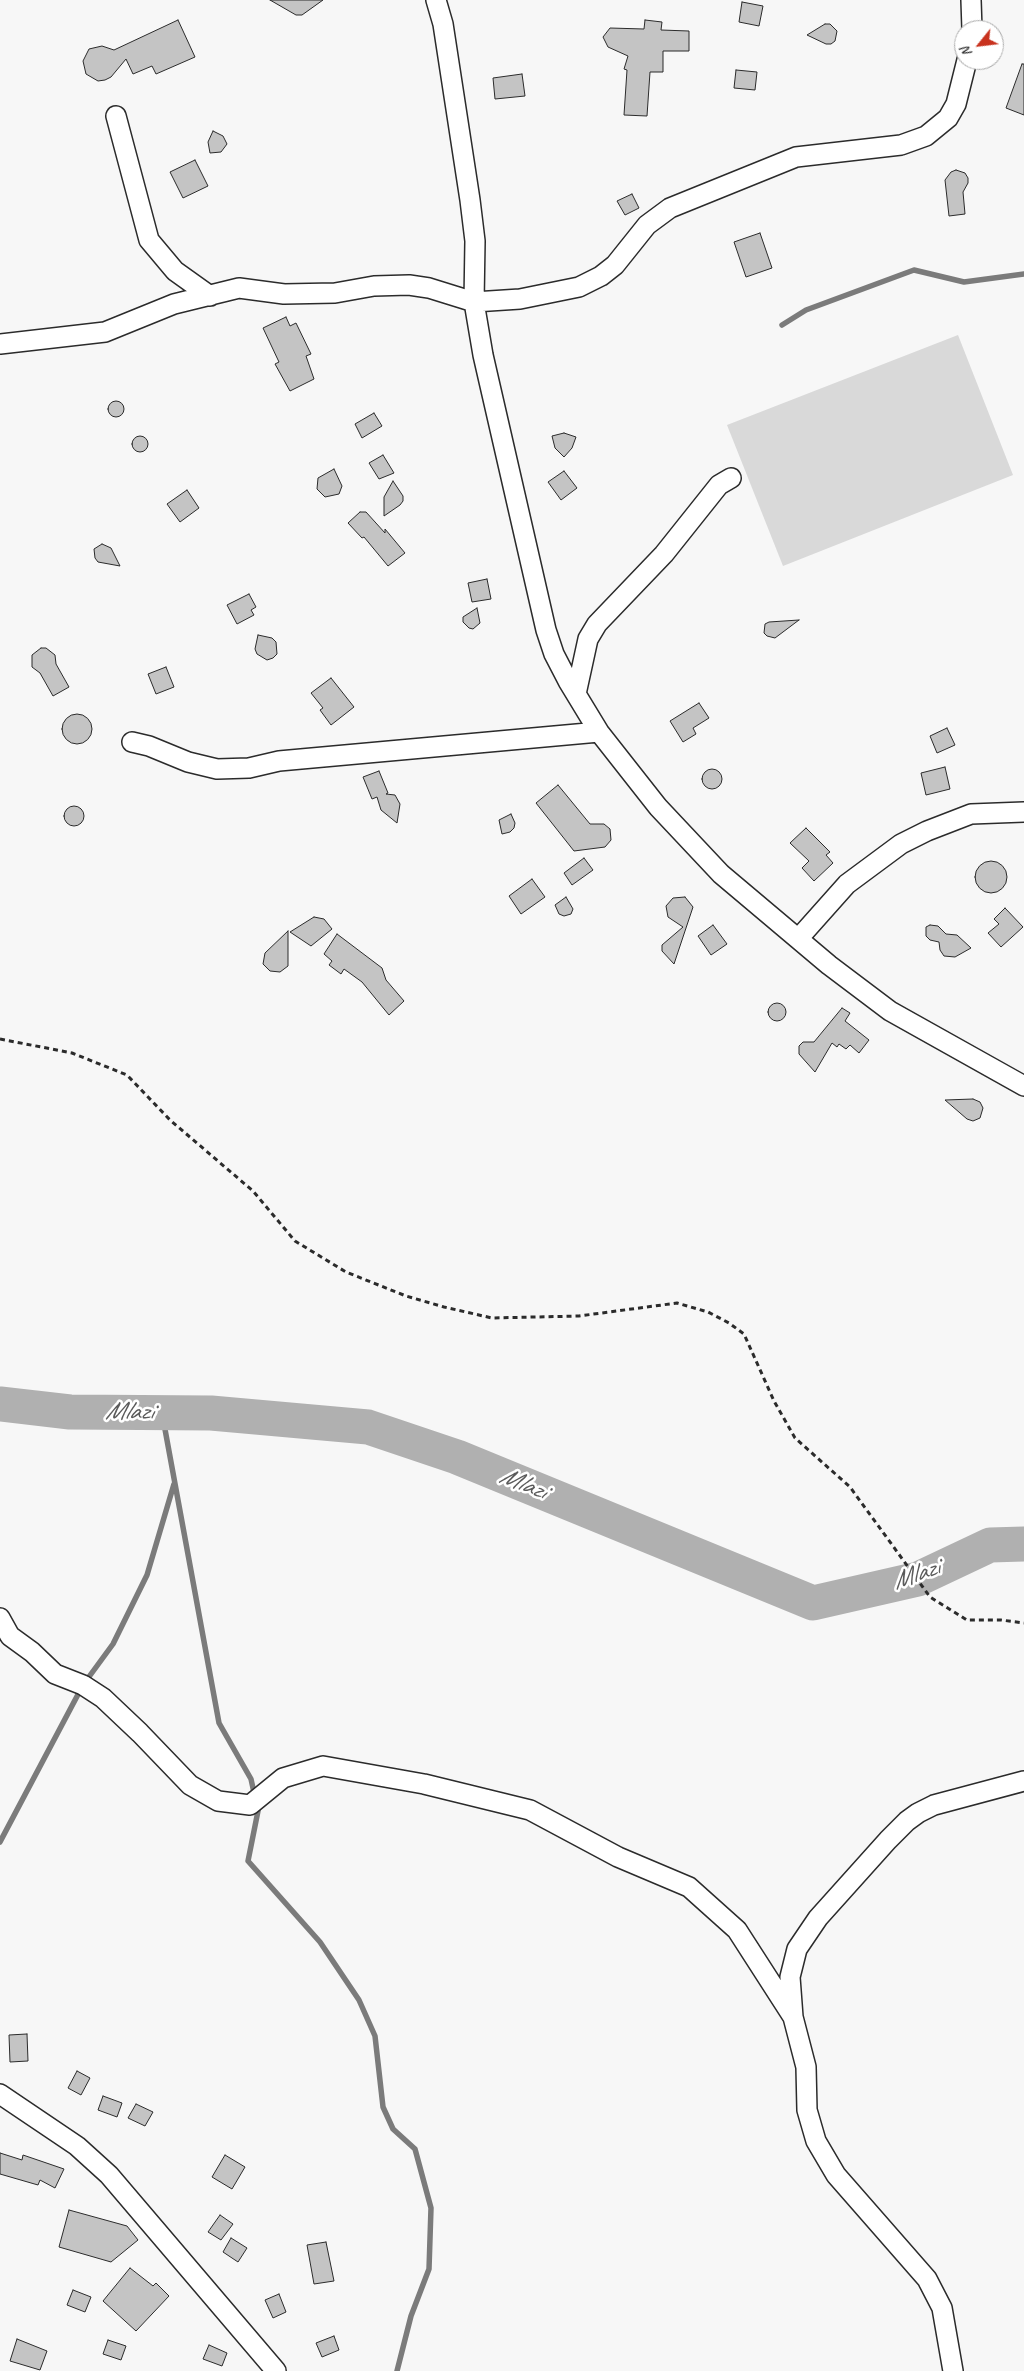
<!DOCTYPE html>
<style>
body{margin:0}
#map{position:relative;width:1024px;height:2371px;overflow:hidden;background:#f7f7f7;font-family:Caveat,sans-serif}
canvas{display:block}
.north{position:absolute;left:954px;top:20px;width:50px;height:50px;box-sizing:border-box;background:#fff;border:1px solid #aaa;border-radius:50%;rotate:241deg;font-size:14px;font-weight:700;line-height:20px;text-align:center;color:#2b2b2b}
.north::after{content:'';display:block;margin:auto;width:18px;height:22px;background:#c8321e;clip-path:polygon(50% 0,100% 100%,50% 72%,0 100%)}
</style>
<div id="map">
<canvas width="1024" height="2371"></canvas>
<div class="north">N</div>
</div>
<script>
const ctx = document.querySelector('canvas').getContext('2d');
ctx.lineJoin = 'round';
function fillPath(path, color) { ctx.fillStyle = color; ctx.fill(path, 'evenodd'); }
const toPath = rows => new Path2D(rows.map(r => 'M' + r).join(''));
function strokePath(path, color, width, dash) { ctx.strokeStyle = color; ctx.lineWidth = width; ctx.lineCap = dash ? 'butt' : 'round'; ctx.setLineDash(dash || []); ctx.stroke(path); }
function drawText(font, color, halo, rows, align = 'center') {
  ctx.font = font + ' Caveat,sans-serif'; ctx.lineWidth = 5; ctx.setLineDash([]); ctx.textBaseline = 'middle'; ctx.strokeStyle = halo; ctx.fillStyle = color; for (const [text, x, y, turn = 0] of rows) {
    ctx.save(); ctx.translate(x, y); ctx.rotate((+turn || 0) * Math.PI / 180); ctx.textAlign = isNaN(turn) ? turn : align; if (halo) ctx.strokeText(text, 0, 0); ctx.fillText(text, 0, 0); ctx.restore();
  }
}
fillPath(toPath([
 [958,335,1013,475,783,566,727,425]
]), '#d9d9d9');
strokePath(toPath([
 [782,325,806,310,914,270,964,282,1024,274],
 [162,1413,219,1723,251,1779,258,1811,248,1861,320,1942,359,2000,375,2036,383,2107,393,2129,415,2149,431,2208,429,2269,411,2316,397,2371],
 [0,1842,83,1685,113,1644,147,1575,174,1484]
]), '#7b7b7b', 5.5);
strokePath(toPath([
 [0,1404,70,1412,211,1413,368,1427,457,1457,813,1603,918,1579,990,1545,1024,1544]
]), '#b0b0b0', 35);
const building = toPath([
 [270,0,323,0,302,15,296,15,270,0],
 [742,2,763,6,759,26,739,22,742,2],
 [178,20,195,57,156,74,152,66,133,74,126,59,111,77,105,80,98,81,86,74,83,61,89,49,102,46,114,50,178,20],
 [645,20,662,22,661,30,689,31,689,51,663,51,663,72,650,72,647,116,624,115,627,70,624,69,628,56,608,47,603,37,610,28,644,29,645,20],
 [825,24,830,24,837,31,835,41,831,44,826,44,807,35,825,24],
 [1022,64,1024,64,1024,115,1006,108,1022,64],
 [736,70,757,72,755,90,734,88,736,70],
 [522,74,525,96,495,99,493,78,522,74],
 [213,131,223,136,227,144,221,152,210,153,208,142,213,131],
 [195,160,208,186,183,198,170,172,195,160],
 [956,170,965,173,968,178,968,183,963,192,965,214,949,216,945,180,951,172,956,170],
 [632,194,639,208,625,215,617,201,632,194],
 [760,233,772,268,746,277,734,242,760,233],
 [286,317,290,326,296,323,311,354,306,356,314,379,290,391,275,364,279,362,263,328,286,317],
 '108 409a8 8 0 1 1 16 0a8 8 0 1 1-16 0Z',
 [374,413,382,426,362,438,355,424,374,413],
 [564,433,576,437,572,448,564,457,555,448,552,436,564,433],
 '132 444a8 8 0 1 1 16 0a8 8 0 1 1-16 0Z',
 [383,455,394,473,379,479,369,463,383,455],
 [334,469,342,486,339,494,325,497,317,489,318,478,334,469],
 [564,471,577,488,561,500,548,482,564,471],
 [393,481,403,496,403,501,400,505,384,516,384,497,393,481],
 [187,490,199,508,180,522,167,504,187,490],
 [360,512,366,512,385,533,385,529,405,553,388,566,364,537,362,538,348,523,360,512],
 [102,544,111,548,120,566,98,562,95,558,94,549,102,544],
 [487,579,491,599,472,602,468,583,487,579],
 [249,594,256,607,251,610,254,615,237,624,227,605,249,594],
 [477,608,480,623,473,629,469,628,463,622,463,617,477,608],
 [799,620,775,638,767,636,764,633,765,624,769,622,799,620],
 [258,635,272,638,276,642,277,654,273,658,267,660,257,654,255,649,258,635],
 [41,648,46,648,55,655,56,664,69,687,53,696,40,673,32,667,32,655,41,648],
 [166,667,174,687,156,694,148,674,166,667],
 [331,678,354,707,331,725,320,710,323,708,311,693,331,678],
 [699,703,709,718,693,728,696,734,683,742,670,721,699,703],
 '62 729a15 15 0 1 1 30 0a15 15 0 1 1-30 0Z',
 [947,728,955,745,937,753,930,736,947,728],
 [945,767,950,789,926,795,921,773,945,767],
 '702 779a10 10 0 1 1 20 0a10 10 0 1 1-20 0Z',
 [379,771,388,793,386,794,395,795,400,804,397,823,381,810,377,797,372,799,363,777,379,771],
 [558,785,590,824,604,824,610,829,611,840,605,847,574,851,536,803,558,785],
 '64 816a10 10 0 1 1 20 0a10 10 0 1 1-20 0Z',
 [511,814,515,823,514,828,510,832,502,834,499,820,511,814],
 [806,828,830,852,826,855,833,863,814,881,802,868,809,861,790,843,806,828],
 [584,858,593,870,572,885,564,873,584,858],
 '975 877a16 16 0 1 1 32 0a16 16 0 1 1-32 0Z',
 [532,879,545,897,521,914,509,896,532,879],
 [566,897,573,909,571,914,564,916,559,914,555,905,566,897],
 [685,897,693,907,674,964,662,951,662,945,683,927,668,917,666,906,673,898,685,897],
 [1005,908,1023,927,1001,947,988,933,999,924,994,919,1005,908],
 [314,917,324,919,332,929,311,946,290,932,314,917],
 [713,925,727,944,711,955,698,936,713,925],
 [930,925,938,926,946,934,957,935,971,948,955,957,944,956,940,950,939,942,930,940,926,936,926,927,930,925],
 [288,931,288,966,280,972,270,971,263,964,265,953,288,931],
 [337,934,382,968,386,980,404,1001,389,1015,362,982,344,969,341,974,329,965,332,961,324,954,337,934],
 '768 1012a9 9 0 1 1 18 0a9 9 0 1 1-18 0Z',
 [842,1008,850,1013,845,1021,869,1040,859,1053,850,1045,846,1049,839,1044,837,1047,832,1043,815,1072,799,1054,799,1046,803,1042,814,1042,842,1008],
 [973,1099,980,1102,983,1108,980,1118,973,1121,967,1119,945,1100,973,1099],
 [27,2034,28,2061,10,2062,9,2035,27,2034],
 [77,2071,90,2078,81,2095,68,2088,77,2071],
 [103,2096,122,2103,117,2117,98,2110,103,2096],
 [136,2104,153,2112,145,2126,128,2118,136,2104],
 [0,2153,22,2160,23,2155,64,2169,55,2188,40,2180,38,2185,0,2174,0,2153],
 [225,2155,245,2167,232,2189,212,2177,225,2155],
 [69,2210,127,2226,138,2240,111,2262,59,2247,69,2210],
 [220,2215,233,2224,221,2240,208,2232,220,2215],
 [231,2238,247,2248,238,2262,223,2252,231,2238],
 [326,2242,334,2281,314,2284,307,2245,326,2242],
 [130,2268,153,2286,156,2283,169,2296,136,2331,103,2301,130,2268],
 [73,2290,91,2297,85,2312,67,2305,73,2290],
 [279,2294,286,2312,273,2318,265,2300,279,2294],
 [334,2336,339,2350,322,2357,316,2343,334,2336],
 [17,2339,47,2351,40,2370,10,2361,17,2339],
 [108,2340,126,2346,121,2360,103,2354,108,2340],
 [209,2345,227,2353,222,2366,203,2359,209,2345]
]);
fillPath(building, '#c4c4c4');
strokePath(building, '#2b2b2b', 1);
const minor = toPath([
 [436,0,443,24,470,200,475,241,474,302,483,355,546,630,554,654,568,681,599,732,658,807,721,874,829,965,890,1011,1024,1086],
 [971,0,972,30],
 [116,116,149,240,175,271,210,296],
 [0,344,105,332,174,304,239,288,284,294,335,293,374,286,409,285,429,288,474,302,520,299,579,287,601,276,615,265,647,225,670,208,796,157,901,145,926,136,948,118,956,104,967,60],
 [576,694,588,639,597,624,664,554,719,485,731,478],
 [132,742,149,746,188,762,217,769,249,768,279,761,599,732],
 [798,939,847,884,901,844,927,831,971,814,1024,812],
 [0,1618,10,1636,32,1652,55,1674,83,1685,103,1698,140,1733,190,1785,218,1801,250,1805,283,1778,323,1766,424,1784,530,1810,618,1857,689,1887,737,1930,793,2017],
 [0,2094,77,2146,109,2175,276,2371],
 [953,2371,942,2308,927,2279,836,2175,816,2141,807,2110,806,2067,793,2017,790,1977,797,1949,818,1918,888,1840,907,1821,918,1813,934,1805,1024,1781]
]);
strokePath(minor, '#2b2b2b', 22);
strokePath(toPath([
 [0,1039,72,1053,127,1075,170,1120,253,1191,295,1241,346,1272,406,1296,444,1307,492,1318,579,1316,677,1303,708,1312,729,1323,744,1334,774,1401,795,1438,850,1487,930,1597,967,1620,1001,1620,1024,1623]
]), '#2b2b2b', 3, [5, 4]);
strokePath(minor, '#fff', 19);
drawText('italic 26px', '#5a5a5a', '#fff', [
 ["Mlazi",129,1412,1],
 ["Mlazi",523,1484,22],
 ["Mlazi",916,1575,-19]
]);
</script>
